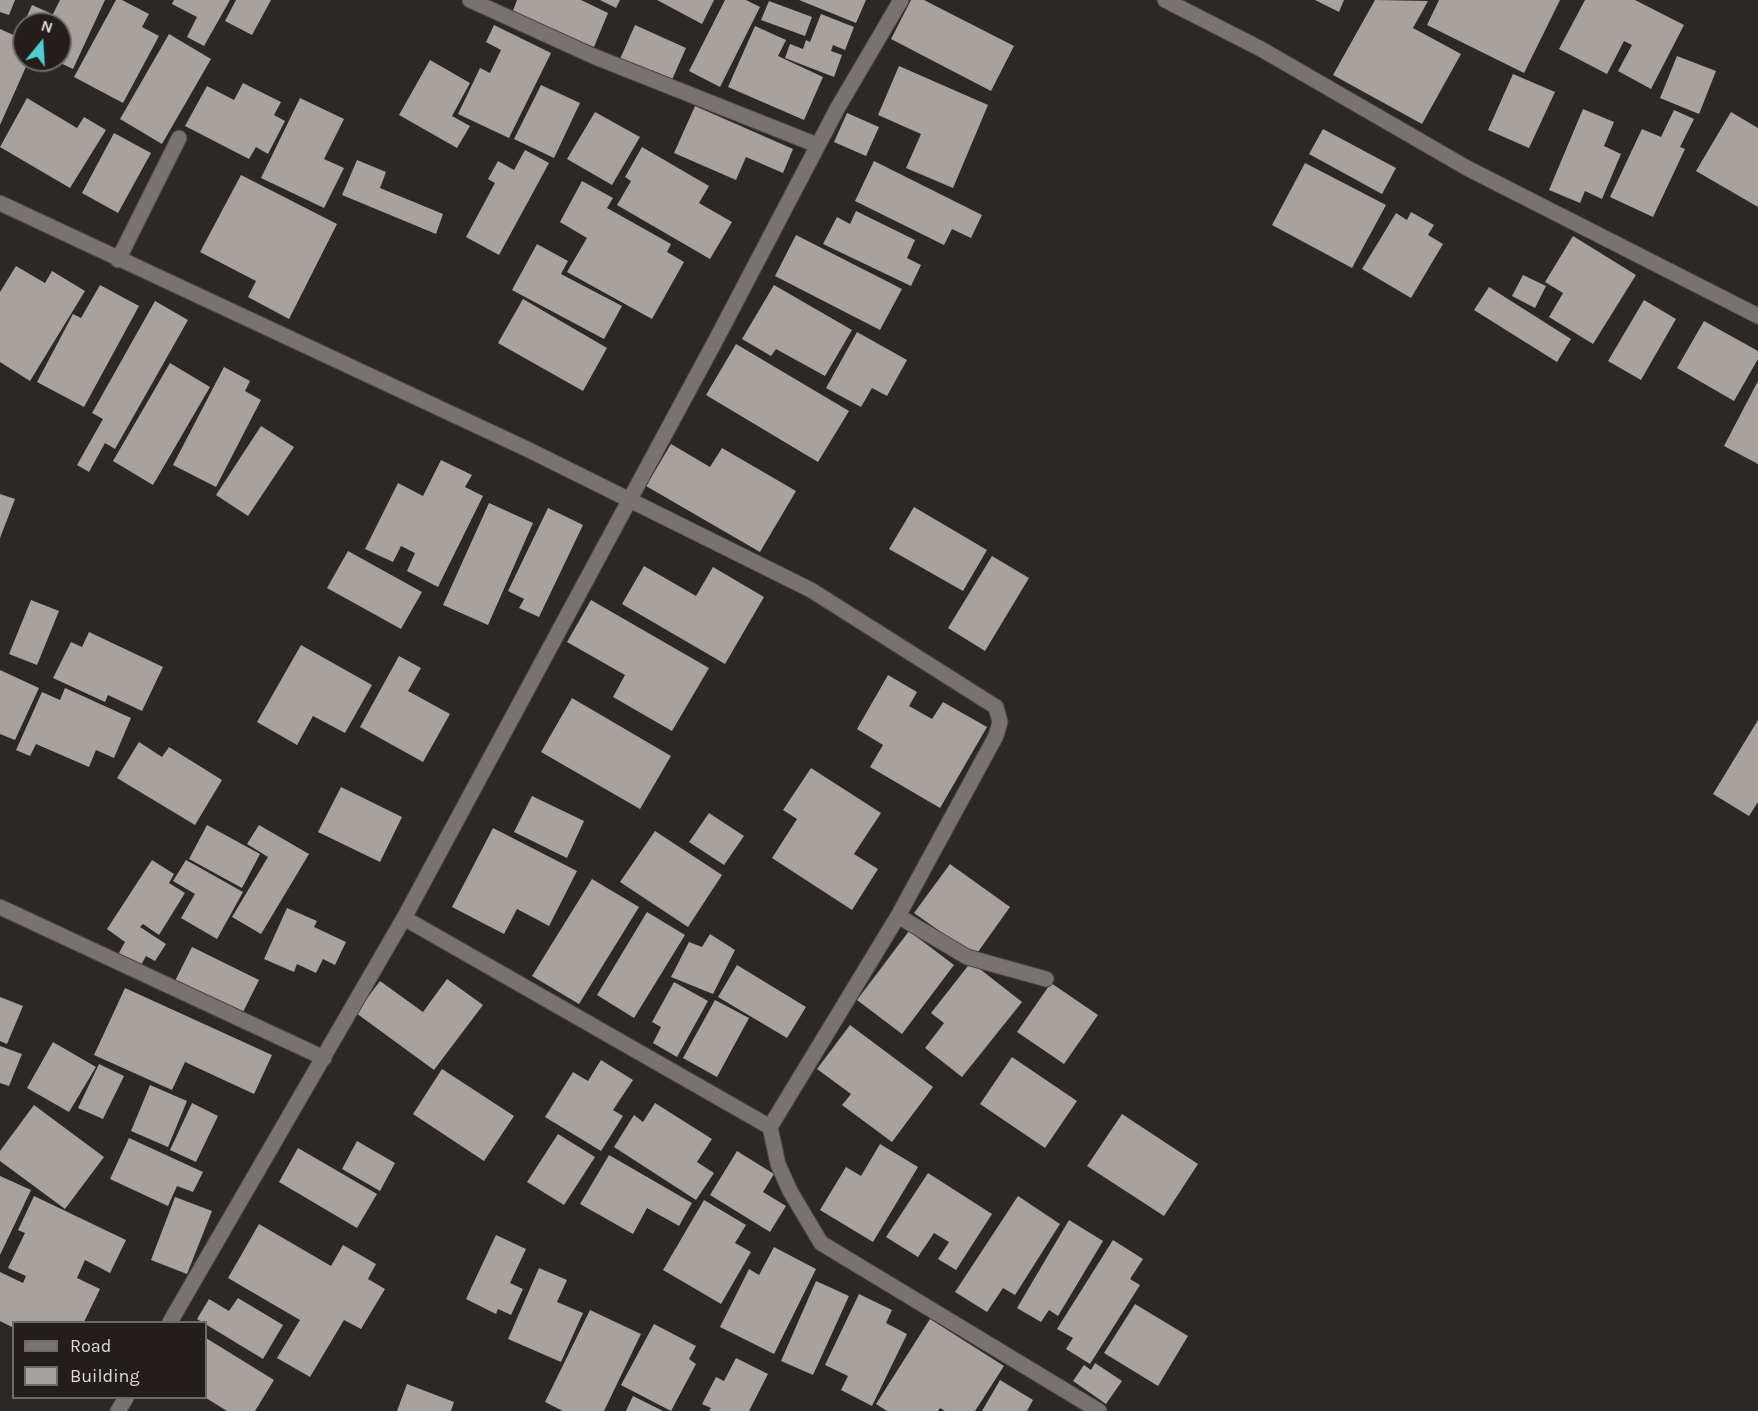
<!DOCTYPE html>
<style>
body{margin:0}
#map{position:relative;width:1758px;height:1411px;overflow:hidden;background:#2c2826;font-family:Karla,sans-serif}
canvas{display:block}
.legend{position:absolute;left:12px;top:1321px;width:195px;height:78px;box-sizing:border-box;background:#231e1c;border:2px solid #6e6a68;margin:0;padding:8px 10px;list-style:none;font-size:18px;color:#dedbd9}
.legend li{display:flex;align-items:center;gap:12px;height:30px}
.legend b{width:30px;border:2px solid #6e6a68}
.north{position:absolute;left:12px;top:12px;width:60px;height:60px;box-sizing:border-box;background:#231e1c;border:2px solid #6e6a68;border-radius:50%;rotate:18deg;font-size:16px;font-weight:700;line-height:24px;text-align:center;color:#dedbd9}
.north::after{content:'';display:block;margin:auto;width:21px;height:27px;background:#52ccd5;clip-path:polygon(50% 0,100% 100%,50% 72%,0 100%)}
</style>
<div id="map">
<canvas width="1758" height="1411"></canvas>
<ul class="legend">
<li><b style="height:8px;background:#787270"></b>Road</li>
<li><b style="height:16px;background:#a8a29f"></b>Building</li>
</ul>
<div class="north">N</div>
</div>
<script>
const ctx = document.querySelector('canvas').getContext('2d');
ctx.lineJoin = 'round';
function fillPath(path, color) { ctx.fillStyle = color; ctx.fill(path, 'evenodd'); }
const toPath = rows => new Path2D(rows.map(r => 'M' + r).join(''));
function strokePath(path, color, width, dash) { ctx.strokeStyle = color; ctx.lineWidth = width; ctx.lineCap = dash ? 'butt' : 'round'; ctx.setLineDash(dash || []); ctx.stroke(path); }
fillPath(toPath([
 [0,0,15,0,9,15,0,12],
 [60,0,105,0,73,69,54,60,60,60,60,24,48,24],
 [116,0,122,0,149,14,142,27,159,36,123,103,74,77],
 [174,0,230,0,204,46,187,37,197,17,172,4],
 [236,0,271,0,252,35,225,21],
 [517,0,581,0,608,13,594,47,511,16],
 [600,0,620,0,616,8],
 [657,0,714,0,702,24],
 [725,0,746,0,760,7,720,87,689,71],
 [799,0,866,0,856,23],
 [911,0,924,0,1014,46,991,91,891,39],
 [1315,0,1344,0,1339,12],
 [1375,0,1428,1,1413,28,1461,54,1422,124,1333,75],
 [1439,0,1560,0,1524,73,1427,25],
 [1585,0,1635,0,1684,25,1651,89,1618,71,1632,45,1624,41,1607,74,1559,49],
 [769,1,812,17,805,36,761,20],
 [32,5,50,13,45,24,24,24,24,60,29,60,0,125,0,29,18,37],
 [821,14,854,27,845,50,833,45,831,51,842,55,834,77,785,58,790,44,803,49,806,40,810,42],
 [494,25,551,53,509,138,458,114,480,68,490,73,501,50,486,42],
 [635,25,686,48,671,82,620,59],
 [755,26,786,40,778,56,823,77,804,120,728,87],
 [169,34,211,59,162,144,120,119],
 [1677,56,1716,71,1699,114,1660,98],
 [430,60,470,83,452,116,470,126,457,148,399,115],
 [899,66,988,105,953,188,906,168,921,134,878,115],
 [1513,74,1555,92,1529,148,1488,130],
 [243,83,281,102,274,115,285,121,268,154,256,147,249,159,185,126,207,86,234,100],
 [541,85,580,103,554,158,514,139],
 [27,98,77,128,84,117,106,130,70,188,0,147],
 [300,98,344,119,324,159,344,168,324,208,261,178],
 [695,106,793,149,783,173,746,157,736,180,674,153],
 [1583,109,1614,122,1604,146,1621,154,1602,199,1585,191,1580,203,1549,190],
 [1674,110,1694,119,1680,147,1685,149,1653,217,1610,197,1642,129,1661,137],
 [595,112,640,137,612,185,567,159],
 [1731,112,1758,128,1758,207,1696,171],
 [847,113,879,127,866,156,834,142],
 [1323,129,1396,168,1382,194,1309,154],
 [114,133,151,153,118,213,82,193],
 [642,147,709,186,699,203,732,222,710,259,617,205,631,181,625,177],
 [525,150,549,163,499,255,466,237,495,183,488,179,498,161,514,170],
 [357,160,386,172,380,188,443,214,436,234,342,195],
 [874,161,982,215,971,238,952,229,944,245,855,201],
 [1305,163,1386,205,1352,268,1272,225],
 [241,175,337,224,289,319,248,297,256,281,200,252],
 [582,181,613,198,607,208,671,244,667,252,684,262,652,319,567,272,587,238,560,222],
 [856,211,915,240,907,258,921,265,911,286,823,244,837,217,850,224],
 [1411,212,1434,225,1428,235,1443,244,1411,298,1362,269,1396,213,1407,220],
 [796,235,902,289,880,330,775,276],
 [1573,236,1636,275,1593,344,1549,317,1563,293,1545,282],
 [537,244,568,261,561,274,622,306,604,339,512,290],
 [16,266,45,283,52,271,85,291,30,381,0,362,0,292],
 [1523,275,1546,286,1535,308,1512,296],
 [100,285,139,306,84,407,37,382,73,314,81,318],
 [774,285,852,330,825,376,776,349,771,356,742,339],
 [1489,287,1571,339,1557,362,1474,310],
 [523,299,607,348,583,391,498,343],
 [1644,300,1676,319,1641,380,1608,361],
 [155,301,188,320,115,449,105,443,89,472,77,465,103,419,92,413],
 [1704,321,1758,351,1758,359,1734,401,1677,368],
 [857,332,907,360,887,396,872,388,861,407,826,388],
 [736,344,849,411,818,462,706,395],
 [170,363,210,387,153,485,113,461],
 [224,367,250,381,245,391,261,400,216,487,173,465],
 [1758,381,1758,464,1724,446],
 [261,426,294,447,248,516,216,495],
 [671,444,710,467,722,448,796,491,760,552,646,486],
 [441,460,472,475,465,487,483,496,438,587,407,571,415,553,401,546,393,562,365,549,398,483,423,496],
 [0,494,15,499,0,538],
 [489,503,533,523,488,625,443,605],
 [914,507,987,550,963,591,889,549],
 [548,508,583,525,539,617,519,608,524,599,508,591],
 [348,551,422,592,401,629,327,588],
 [992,556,1029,578,985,651,948,628],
 [644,566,696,596,713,567,764,597,725,664,622,604],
 [31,600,59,611,37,665,9,654],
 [591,600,709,668,672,731,613,697,625,675,567,642],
 [89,632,163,667,142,711,108,695,105,702,53,678,71,642,82,647],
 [301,645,372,685,345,733,313,716,297,745,257,722],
 [399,656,421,668,408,691,450,714,423,762,360,727],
 [0,670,39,688,15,740,0,734],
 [888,675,917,692,909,706,932,719,943,702,987,727,940,808,870,767,883,745,857,729],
 [65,688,131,718,114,758,96,750,89,767,36,744,30,756,16,750,42,692,60,700],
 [572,698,671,756,640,809,541,752],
 [1758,720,1758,802,1749,816,1713,794],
 [139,742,162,757,169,747,222,780,195,825,117,778],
 [811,768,881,813,854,854,878,869,852,910,772,858,797,819,783,810],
 [341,787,402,817,380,862,318,832],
 [532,796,584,821,567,858,514,832],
 [709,813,744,836,724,865,689,842],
 [207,825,260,854,242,888,189,859],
 [259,825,309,854,261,934,232,917,268,857,247,844],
 [493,828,577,871,549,926,517,909,504,934,452,907],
 [655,831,722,875,688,927,620,882],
 [152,860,174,874,169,883,185,893,159,935,143,924,140,927,166,944,155,961,146,956,140,967,119,953,125,942,107,929],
 [186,860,243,892,217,939,181,918,195,894,173,881],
 [950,864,1010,907,975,956,914,913],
 [592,879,639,907,579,1004,532,976],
 [287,908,317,921,314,927,346,942,335,965,323,959,316,973,297,964,294,972,264,959],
 [647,912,685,935,634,1018,597,995],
 [909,931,954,965,902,1034,857,1000],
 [710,934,735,950,713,994,671,977,689,942,702,947],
 [192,947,259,980,242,1014,175,981],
 [971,962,1022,1002,962,1077,925,1048,944,1023,931,1013],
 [737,965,806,1007,787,1038,718,997],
 [447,979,483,1005,434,1070,356,1013,380,981,423,1012],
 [674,982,708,1001,677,1057,653,1043,661,1027,652,1022],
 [1051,983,1098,1015,1064,1064,1017,1032],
 [125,988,272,1055,254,1094,185,1062,172,1090,94,1055],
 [0,997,23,1006,7,1044,0,1041],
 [715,1000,749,1018,717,1077,683,1058],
 [850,1025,933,1087,892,1142,842,1105,851,1094,817,1069],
 [53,1042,96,1067,69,1112,27,1088],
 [0,1046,22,1054,9,1086,0,1083],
 [1012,1057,1077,1101,1045,1148,980,1104],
 [601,1060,633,1080,613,1110,623,1116,601,1151,545,1117,573,1072,588,1081],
 [99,1064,124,1076,103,1119,78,1108],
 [442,1069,514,1116,484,1161,413,1114],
 [150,1085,187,1101,168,1147,131,1131],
 [192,1103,218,1116,196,1162,170,1150],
 [655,1103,712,1139,697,1162,714,1173,696,1200,614,1147,634,1115,643,1122],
 [34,1105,104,1157,65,1209,0,1161,0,1151],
 [1122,1114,1198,1164,1164,1216,1087,1166],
 [558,1134,595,1157,564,1205,527,1182],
 [129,1138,203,1172,193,1192,177,1186,168,1206,110,1179],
 [357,1141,395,1163,380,1191,342,1169],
 [880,1144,918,1167,873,1242,820,1210,846,1167,861,1176],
 [298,1148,377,1194,357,1228,279,1182],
 [737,1151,774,1174,763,1192,786,1206,770,1232,710,1195],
 [609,1155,692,1203,679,1226,647,1208,633,1234,580,1204],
 [928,1173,992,1214,956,1270,938,1259,949,1242,934,1233,918,1257,886,1237],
 [0,1176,31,1190,0,1255],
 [34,1196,126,1240,110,1273,85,1260,77,1278,100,1289,84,1322,14,1322,14,1328,0,1321,0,1272,23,1283,26,1276,8,1268,25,1233,18,1230],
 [1018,1196,1060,1224,1015,1295,1003,1288,987,1312,955,1292],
 [175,1197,212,1211,187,1274,151,1260],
 [704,1200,746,1225,735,1243,751,1252,721,1304,663,1270],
 [1069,1220,1103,1241,1058,1316,1049,1310,1041,1322,1017,1308],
 [259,1224,331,1266,343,1245,376,1264,368,1279,385,1289,361,1329,344,1320,310,1377,277,1358,300,1320,228,1278],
 [496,1235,526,1249,510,1283,523,1289,511,1315,498,1309,496,1314,466,1299],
 [1113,1240,1143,1259,1130,1279,1140,1285,1090,1364,1066,1349,1073,1338,1057,1329],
 [774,1247,816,1269,774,1354,720,1327,749,1269,759,1275],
 [539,1268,567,1280,557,1302,583,1313,561,1362,508,1339],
 [816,1281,849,1296,813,1375,781,1361],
 [859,1294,892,1310,886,1323,907,1334,872,1406,841,1390,848,1376,825,1365],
 [238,1298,283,1325,263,1359,197,1319,209,1299,229,1311],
 [1135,1304,1188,1336,1158,1386,1104,1353],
 [590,1310,641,1334,604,1411,563,1411,545,1402],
 [930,1319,1004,1366,975,1411,945,1411,940,1408,938,1411,887,1411,876,1404],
 [654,1324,696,1346,689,1359,696,1364,671,1411,621,1385],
 [206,1338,274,1380,255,1411,227,1411,206,1398],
 [736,1358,768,1374,749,1411,709,1411,711,1408,702,1404,716,1377,724,1381],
 [1095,1363,1122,1381,1106,1404,1073,1381,1084,1365,1091,1370],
 [1000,1380,1033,1400,1027,1411,982,1411],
 [407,1384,454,1402,451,1411,397,1411],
 [633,1396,663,1411,626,1411]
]), '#a8a29f');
const street = toPath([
 [470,0,593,56,817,145],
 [1165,0,1261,49,1467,168,1758,316],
 [0,203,529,450,811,590,996,707,1000,722,996,736,898,916,770,1127],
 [118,260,179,138],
 [0,907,324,1058],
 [898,916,967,957,1046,979],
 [404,918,770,1127,778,1164,790,1191,821,1243,1099,1411],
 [170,1322,404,918,718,336,837,109,901,0],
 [118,1411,126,1398]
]);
strokePath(street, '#494644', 17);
strokePath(street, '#787270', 15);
</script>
